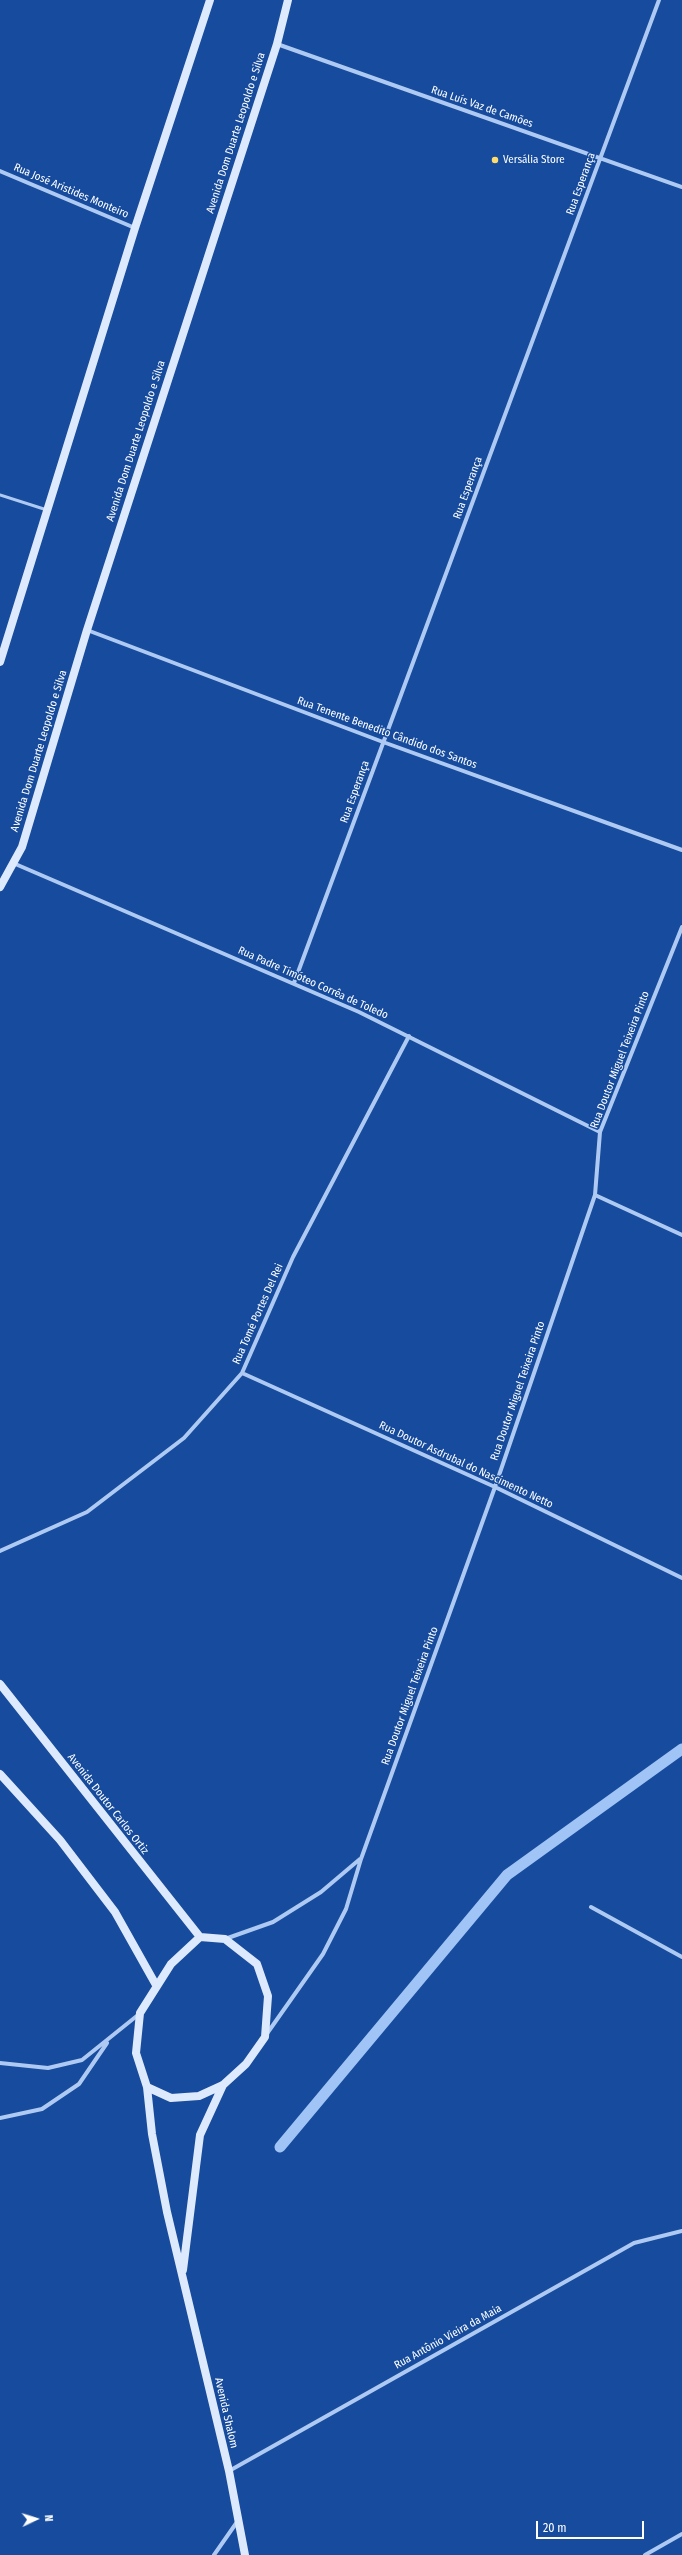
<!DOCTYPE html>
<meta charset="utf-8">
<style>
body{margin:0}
#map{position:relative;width:682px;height:2555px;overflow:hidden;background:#164b9d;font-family:"Fira Sans Condensed",sans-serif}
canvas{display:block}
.north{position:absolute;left:16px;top:2499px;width:40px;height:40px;-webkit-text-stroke:3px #164b9d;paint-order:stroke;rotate:86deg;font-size:11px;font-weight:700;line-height:16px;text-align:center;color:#fff}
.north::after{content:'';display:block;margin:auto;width:14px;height:18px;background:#fff;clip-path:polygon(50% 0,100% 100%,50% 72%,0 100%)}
.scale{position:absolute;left:536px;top:2521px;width:108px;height:18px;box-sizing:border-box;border:2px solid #fff;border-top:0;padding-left:5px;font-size:12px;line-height:14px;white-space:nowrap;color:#fff;-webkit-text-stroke:3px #164b9d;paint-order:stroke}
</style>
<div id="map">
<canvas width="682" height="2555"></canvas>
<div class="north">N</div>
<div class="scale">20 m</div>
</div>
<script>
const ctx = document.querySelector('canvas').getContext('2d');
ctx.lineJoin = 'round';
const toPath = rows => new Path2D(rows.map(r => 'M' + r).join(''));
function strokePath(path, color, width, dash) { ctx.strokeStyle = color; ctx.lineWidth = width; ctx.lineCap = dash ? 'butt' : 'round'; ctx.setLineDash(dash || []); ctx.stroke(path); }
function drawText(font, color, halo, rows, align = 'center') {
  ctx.font = font + ' "Fira Sans Condensed",sans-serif'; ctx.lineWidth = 3; ctx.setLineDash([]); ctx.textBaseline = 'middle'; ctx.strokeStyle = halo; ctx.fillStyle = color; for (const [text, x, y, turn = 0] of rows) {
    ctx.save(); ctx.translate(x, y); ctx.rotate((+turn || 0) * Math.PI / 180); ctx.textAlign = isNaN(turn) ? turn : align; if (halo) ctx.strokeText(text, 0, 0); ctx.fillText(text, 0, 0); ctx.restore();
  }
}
strokePath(toPath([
 [280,2147,507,1875,682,1749]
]), '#a0c4f5', 11);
strokePath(toPath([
 [0,495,47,510]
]), '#aecaf3', 3);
strokePath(toPath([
 [277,44,682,187],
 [0,171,135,228],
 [87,630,383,742,682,850],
 [13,863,359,1012,600,1132],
 [294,983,659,0],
 [595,1195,682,1235],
 [242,1373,495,1487,682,1578],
 [0,1551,87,1512,184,1438,242,1373,293,1257,409,1036],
 [591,1907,682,1957],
 [225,1939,273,1922,321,1892,360,1859],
 [266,2035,323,1954,346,1909,361,1859,495,1487,595,1195,600,1132,682,927],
 [0,2063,48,2068,82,2060,138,2015],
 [0,2118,42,2109,79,2084,107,2043],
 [229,2471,634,2243,682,2231],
 [214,2555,237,2522],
 [645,2555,682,2534]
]), '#aecaf3', 4);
strokePath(toPath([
 [0,662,135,228,210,0],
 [0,887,22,847,87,630,277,44,288,0],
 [0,1684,200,1937],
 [0,1774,60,1840,115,1912,156,1985],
 [200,1937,225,1939,257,1964,268,1996,265,2037,246,2064,223,2085,199,2096,171,2098,147,2087,136,2053,140,2013,171,1964,200,1937],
 [147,2087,152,2134,167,2212,229,2471,245,2555],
 [183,2270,200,2135,223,2085]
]), '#dde9fc', 8);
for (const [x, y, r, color] of [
 [495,160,4,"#ffdc6f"]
]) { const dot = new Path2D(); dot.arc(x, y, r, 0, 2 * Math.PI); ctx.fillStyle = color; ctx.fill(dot); strokePath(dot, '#164b9d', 1.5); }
drawText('11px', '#fff', '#164b9d', [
 ["Rua Luís Vaz de Camões",482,107,19],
 ["Avenida Dom Duarte Leopoldo e Silva",236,133,-72],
 ["Rua Esperança",581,184,-70],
 ["Rua José Aristides Monteiro",71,191,23],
 ["Avenida Dom Duarte Leopoldo e Silva",136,441,-72],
 ["Rua Esperança",468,488,-70],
 ["Rua Tenente Benedito Cândido dos Santos",387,733,20],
 ["Avenida Dom Duarte Leopoldo e Silva",39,751,-73],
 ["Rua Esperança",355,792,-70],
 ["Rua Padre Timóteo Corrêa de Toledo",313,983,24],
 ["Rua Doutor Miguel Teixeira Pinto",620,1060,-69],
 ["Rua Tomé Portes Del Rei",258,1314,-66],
 ["Rua Doutor Miguel Teixeira Pinto",518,1391,-71],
 ["Rua Doutor Asdrubal do Nascimento Netto",466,1465,25],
 ["Rua Doutor Miguel Teixeira Pinto",410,1696,-70],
 ["Avenida Doutor Carlos Ortiz",108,1804,52],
 ["Rua Antônio Vieira da Maia",448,2337,-29],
 ["Avenida Shalom",226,2413,77]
]);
drawText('11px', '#fff', '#164b9d', [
 ["Versália Store",503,160]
], 'left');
</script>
